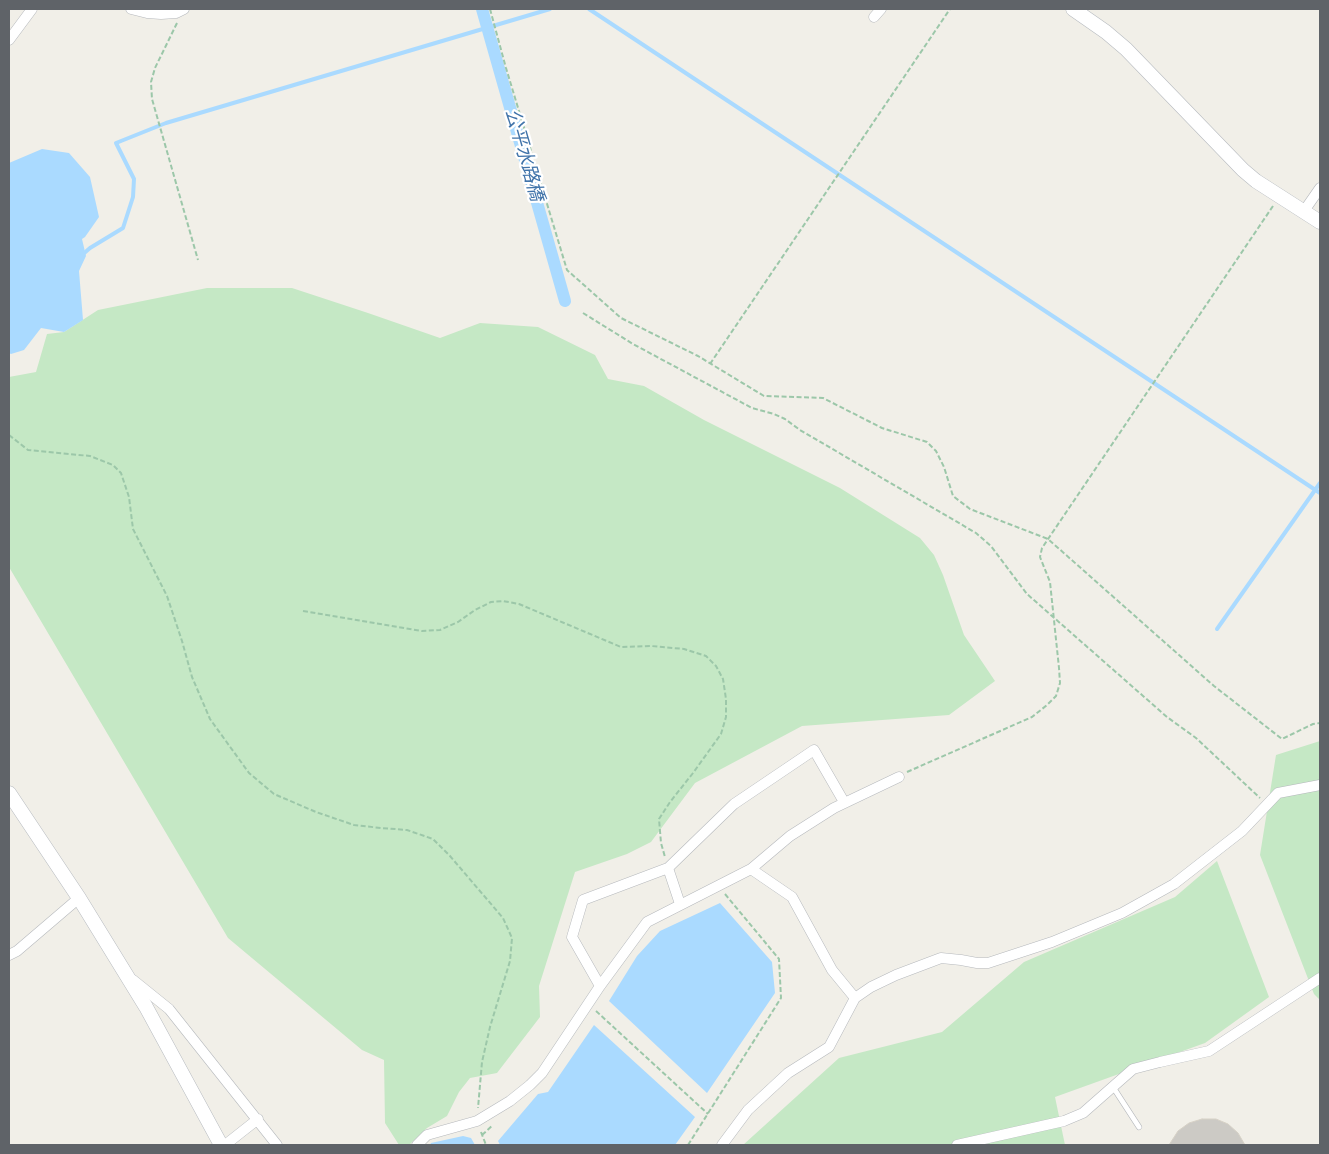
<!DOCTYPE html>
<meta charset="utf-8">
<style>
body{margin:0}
#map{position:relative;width:1329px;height:1154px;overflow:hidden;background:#f1efe8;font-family:Manrope,sans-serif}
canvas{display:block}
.frame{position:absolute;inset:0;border:10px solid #5f6368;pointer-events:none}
</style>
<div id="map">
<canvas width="1329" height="1154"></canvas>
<div class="frame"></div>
</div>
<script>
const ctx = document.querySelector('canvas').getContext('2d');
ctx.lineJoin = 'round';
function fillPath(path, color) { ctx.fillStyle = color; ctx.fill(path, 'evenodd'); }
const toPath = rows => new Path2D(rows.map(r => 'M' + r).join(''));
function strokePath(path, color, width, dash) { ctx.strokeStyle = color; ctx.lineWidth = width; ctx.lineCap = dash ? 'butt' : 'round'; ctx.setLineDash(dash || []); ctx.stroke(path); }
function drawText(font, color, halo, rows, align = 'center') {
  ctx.font = font + ' Manrope,"Noto Sans JP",sans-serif'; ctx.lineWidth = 4.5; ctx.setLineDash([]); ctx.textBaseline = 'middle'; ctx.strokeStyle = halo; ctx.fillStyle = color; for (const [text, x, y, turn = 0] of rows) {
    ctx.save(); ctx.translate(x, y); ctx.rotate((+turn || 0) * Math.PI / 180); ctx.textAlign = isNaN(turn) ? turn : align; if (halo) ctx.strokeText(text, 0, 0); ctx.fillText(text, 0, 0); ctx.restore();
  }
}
fillPath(toPath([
 [207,288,292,288,368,313,440,338,480,323,538,327,595,355,608,379,644,386,704,420,840,488,920,538,934,555,943,575,964,635,995,681,949,715,802,726,695,783,651,842,627,854,575,872,539,986,540,1017,497,1073,470,1078,459,1092,447,1116,427,1128,409,1145,399,1145,385,1123,384,1060,362,1050,228,938,9,567,9,377,36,372,47,334,64,332,98,310],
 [1320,741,1320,1000,1314,994,1260,855,1276,755],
 [1217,861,1269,997,1205,1043,1055,1097,1065,1145,743,1145,839,1058,942,1032,1024,962,1175,897]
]), '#c5e8c5');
fillPath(toPath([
 [42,149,69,153,90,177,99,217,85,237,82,239,86,256,79,271,83,320,64,332,41,328,24,350,11,354,9,353,9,163],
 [720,903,772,962,775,993,707,1093,609,1001,637,956,660,931],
 [594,1025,695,1117,675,1145,500,1145,498,1141,538,1094,548,1092],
 [463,1136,471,1138,475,1145,430,1145,431,1143]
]), '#aadaff');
strokePath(toPath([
 [589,9,1320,493],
 [82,255,90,248,123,228,133,197,134,179,116,143,166,123,550,9],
 [1217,629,1320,483]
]), '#aadaff', 4);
strokePath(toPath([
 [482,9,565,301]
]), '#aadaff', 12);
const building = toPath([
 [1202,1119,1216,1119,1228,1124,1238,1133,1245,1145,1169,1145,1178,1131,1189,1123,1202,1119]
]);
fillPath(building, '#cccac5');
strokePath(building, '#d6d1c6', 1);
const lane = toPath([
 [1113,1087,1139,1127]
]);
const street = toPath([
 [131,9,147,13,161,14,176,13,184,9],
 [874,17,881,9],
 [9,40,32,9],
 [1304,211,1320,188],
 [668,868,680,904],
 [751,869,792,897,832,970,855,998],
 [9,955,17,951,79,898],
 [133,980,169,1009,277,1145],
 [600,986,572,937,583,900,668,868,734,804,814,750,844,802],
 [225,1145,258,1119],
 [417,1145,427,1135,477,1121,510,1101,530,1085,542,1073,600,986,647,922,751,869,790,836,834,808,899,777],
 [722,1145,748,1110,788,1073,829,1047,855,998,871,987,896,975,941,958,961,960,977,963,988,963,1052,942,1122,913,1174,884,1242,831,1278,793,1320,785],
 [957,1145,1064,1121,1083,1113,1133,1069,1160,1062,1209,1051,1320,978]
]);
const secondary = toPath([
 [1073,9,1106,32,1126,49,1243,170,1256,181,1320,222],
 [9,793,79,898,146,1007,221,1145]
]);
strokePath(lane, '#b5b8bc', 6);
strokePath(street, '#b5b8bc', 11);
strokePath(secondary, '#b6babf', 15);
strokePath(toPath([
 [490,9,506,68,567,270,621,318,698,356,764,396,823,398,882,428,927,442,936,451,944,467,953,496,970,509,1048,539,1214,686,1282,739,1313,724,1320,723],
 [177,23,155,68,151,82,152,99,198,260],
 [583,313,633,344,752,408,774,414,785,419,800,430,976,533,991,546,1027,594,1167,717,1196,738,1260,798],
 [710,364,950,9],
 [9,435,28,450,90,456,113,465,121,473,129,497,133,529,167,596,182,641,192,677,210,719,249,773,274,794,316,812,354,825,381,828,407,830,433,839,450,856,503,918,512,938,510,961,490,1027,482,1062,478,1108],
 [303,611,422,631,440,630,458,622,475,610,491,602,503,601,519,604,621,647,651,646,684,649,706,656,716,666,723,679,726,699,726,717,721,734,693,773,670,802,659,819,661,843,665,857],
 [907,772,1032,717,1047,705,1056,696,1060,683,1059,668,1050,582,1040,557,1042,548,1273,206],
 [596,1011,708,1114],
 [481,1132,486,1145],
 [482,1135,493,1125],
 [688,1145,781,998,779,959,725,894]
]), '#9cc7a9', 2, [5, 2.5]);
strokePath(lane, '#fff', 5);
strokePath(street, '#fff', 10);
strokePath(secondary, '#fff', 14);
drawText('italic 19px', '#4174aa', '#fff', [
 ["公平水路橋",524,155,74]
]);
</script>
